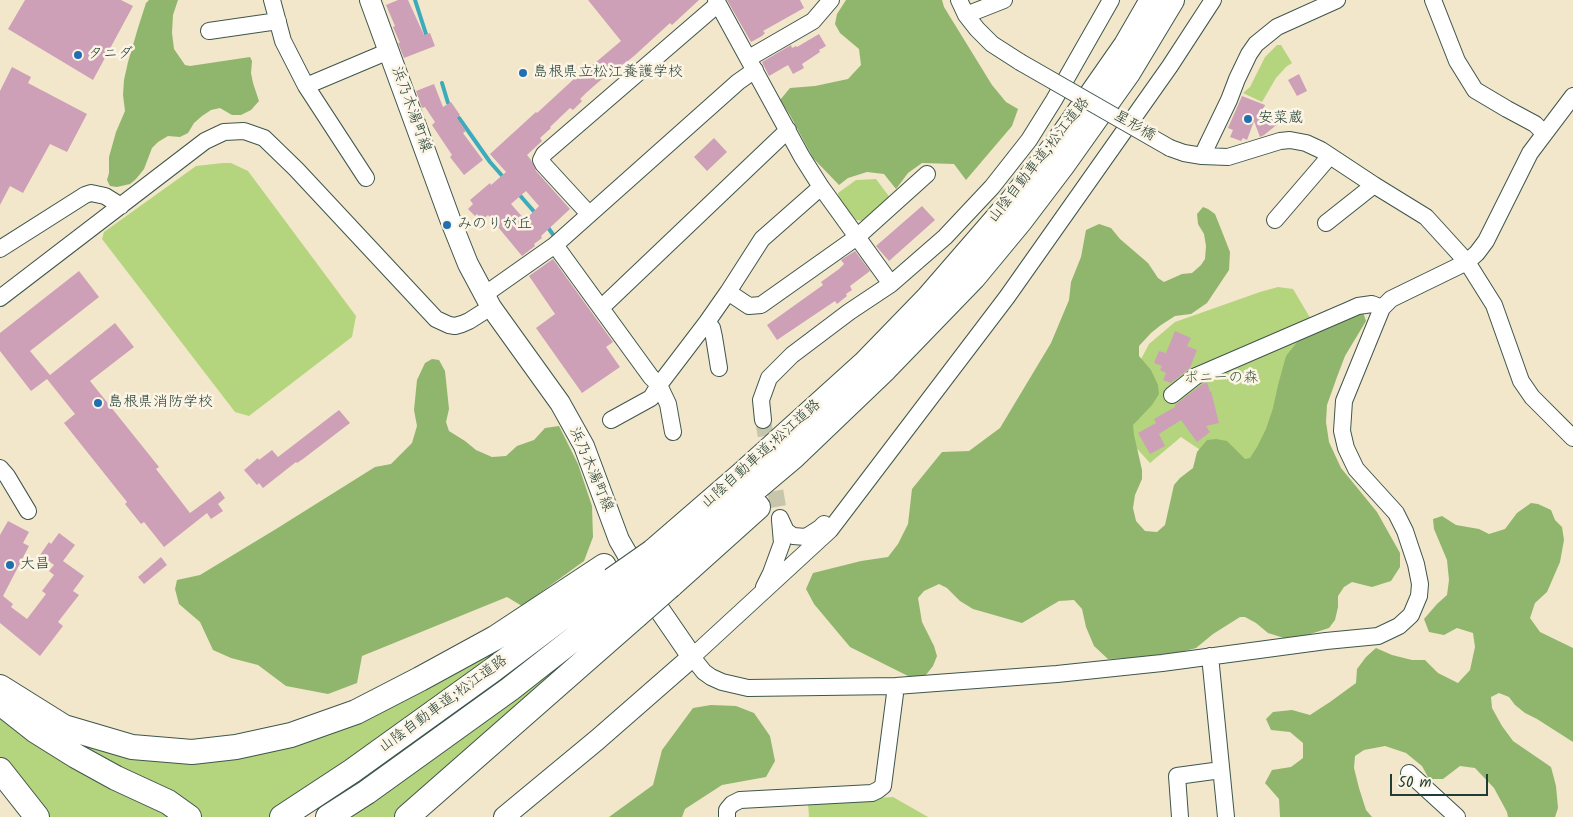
<!DOCTYPE html>
<meta charset="utf-8">
<style>
body{margin:0}
#map{position:relative;width:1573px;height:817px;overflow:hidden;background:#f2e7cb;font-family:Kalam,sans-serif}
canvas{display:block}
.scale{position:absolute;left:1390px;top:774px;width:98px;height:22px;box-sizing:border-box;border:2px solid #1f3d34;border-top:0;padding-left:6px;font-size:15px;line-height:18px;white-space:nowrap;color:#1f3d34;-webkit-text-stroke:4px #fcf5e5;paint-order:stroke}
</style>
<div id="map">
<canvas width="1573" height="817"></canvas>
<div class="scale">50 m</div>
</div>
<script>
const ctx = document.querySelector('canvas').getContext('2d');
ctx.lineJoin = 'round';
function fillPath(path, color) { ctx.fillStyle = color; ctx.fill(path, 'evenodd'); }
const toPath = rows => new Path2D(rows.map(r => 'M' + r).join(''));
function strokePath(path, color, width, dash) { ctx.strokeStyle = color; ctx.lineWidth = width; ctx.lineCap = dash ? 'butt' : 'round'; ctx.setLineDash(dash || []); ctx.stroke(path); }
function drawText(font, color, halo, rows, align = 'center') {
  ctx.font = font + ' Kalam,"Klee One",sans-serif'; ctx.lineWidth = 5; ctx.setLineDash([]); ctx.textBaseline = 'middle'; ctx.strokeStyle = halo; ctx.fillStyle = color; for (const [text, x, y, turn = 0] of rows) {
    ctx.save(); ctx.translate(x, y); ctx.rotate((+turn || 0) * Math.PI / 180); ctx.textAlign = isNaN(turn) ? turn : align; if (halo) ctx.strokeText(text, 0, 0); ctx.fillText(text, 0, 0); ctx.restore();
  }
}
fillPath(toPath([
 [1277,45,1281,45,1292,63,1286,67,1276,78,1262,102,1243,93,1250,87,1265,57],
 [223,163,231,163,248,171,356,316,352,337,249,416,235,412,102,239,104,232,196,166],
 [876,179,891,199,864,221,856,220,839,199,838,193,856,180],
 [1278,287,1293,289,1318,331,1248,482,1181,437,1150,463,1119,429,1130,380,1149,344,1175,322,1260,292],
 [591,585,410,715,398,722,374,747,269,817,202,817,182,801,118,769,46,724,90,741,291,740],
 [621,618,474,750,394,817,344,817,420,766,432,760,466,735,493,709],
 [0,709,176,817,48,817,35,803,0,758],
 [893,797,928,817,809,817,808,803]
]), '#b4d57d');
fillPath(toPath([
 [149,0,178,0,173,15,172,33,174,49,185,65,190,66,250,57,252,61,251,73,253,83,259,101,251,110,241,115,232,115,220,108,211,110,202,116,194,123,188,133,180,137,168,136,158,142,152,148,144,169,136,179,130,184,117,187,110,186,107,180,109,173,109,157,116,132,125,111,123,95,124,80,128,62,138,28,146,3],
 [846,0,942,0,944,7,992,85,1006,102,1018,109,1012,126,966,180,954,164,922,163,908,173,896,189,884,174,867,172,848,178,839,185,813,158,790,115,780,100,790,88,815,86,848,79,861,65,859,49,840,33,835,24,837,14],
 [1203,207,1208,209,1215,214,1221,229,1230,252,1229,270,1207,303,1191,314,1175,316,1161,325,1151,333,1139,346,1139,356,1151,370,1158,385,1159,394,1152,405,1133,425,1134,435,1142,470,1142,479,1135,495,1133,508,1136,521,1145,531,1157,532,1165,525,1174,485,1180,478,1193,468,1197,452,1207,440,1216,439,1227,441,1245,459,1250,458,1257,447,1266,429,1273,408,1278,385,1286,356,1302,336,1363,312,1366,321,1345,356,1337,377,1327,405,1326,422,1329,442,1341,468,1377,512,1400,553,1400,567,1391,581,1372,587,1352,582,1344,587,1338,596,1338,607,1335,620,1329,628,1304,636,1284,638,1268,633,1256,623,1245,617,1240,617,1213,634,1196,648,1170,655,1139,658,1108,659,1094,646,1086,627,1082,609,1074,600,1059,601,1022,623,973,609,960,601,947,588,939,584,924,591,918,598,922,622,934,646,937,656,933,666,925,676,910,677,850,647,814,604,806,589,813,573,861,561,888,557,898,544,908,524,912,489,942,452,969,451,1000,428,1051,343,1069,300,1071,282,1081,257,1086,230,1099,224,1111,228,1120,239,1148,263,1158,278,1164,282,1182,274,1192,273,1201,265,1205,259,1206,246,1204,234,1198,224,1197,214],
 [432,359,439,360,445,371,449,409,446,422,449,431,465,441,476,450,492,457,506,456,517,446,534,440,545,428,559,426,578,464,592,506,593,537,584,561,522,606,507,597,362,656,357,683,328,694,286,686,258,665,231,658,213,650,200,622,179,604,175,589,177,580,200,575,276,529,375,467,391,464,412,443,417,426,414,410,417,380,425,363],
 [1531,503,1538,504,1551,510,1555,520,1562,527,1564,540,1560,562,1547,592,1535,603,1530,618,1540,632,1573,648,1573,742,1537,719,1525,713,1515,705,1509,697,1499,693,1491,697,1492,708,1502,726,1513,741,1551,767,1556,786,1558,808,1555,817,1508,817,1507,812,1494,788,1475,768,1460,766,1443,779,1429,779,1422,766,1406,753,1385,746,1364,750,1355,756,1354,768,1359,788,1366,810,1372,817,1280,817,1279,799,1265,783,1272,770,1291,767,1303,758,1303,743,1290,732,1271,730,1266,719,1273,712,1292,710,1310,715,1330,702,1356,683,1357,669,1366,657,1376,648,1392,655,1412,660,1425,660,1438,673,1458,683,1470,670,1475,647,1473,633,1457,628,1444,635,1429,632,1424,619,1437,604,1447,595,1449,580,1447,560,1434,529,1433,519,1442,516,1456,525,1479,529,1489,534,1505,529,1517,513],
 [711,705,736,706,754,713,770,736,775,761,766,777,722,785,685,809,682,817,609,817,653,785,662,750,693,708]
]), '#8fb66c');
strokePath(toPath([
 [415,0,426,34],
 [442,83,448,103],
 [459,118,490,162,505,179],
 [517,192,537,215],
 [547,226,554,236]
]), '#3dabbc', 4);
fillPath(toPath([
 [25,0,121,0,133,6,93,80,8,29],
 [398,0,408,0,424,35,430,33,435,46,404,58,398,43,400,43,393,27,395,26,386,5],
 [588,0,699,0,672,25,670,23,634,56,612,74,610,72,586,93,580,99,582,101,573,110,570,108,550,127,551,128,540,138,542,141,527,155,531,160,536,171,570,209,541,236,542,238,534,244,535,246,522,256,488,215,482,220,477,214,475,216,468,209,473,204,470,200,490,183,491,185,506,172,490,154,536,112,537,113,575,78,576,79,621,41],
 [526,191,539,206,525,220,511,204],
 [727,0,800,0,804,8,763,31,765,33,762,36,751,42],
 [819,34,826,46,819,50,820,52,802,64,804,68,793,74,788,65,769,76,762,62,791,45,792,48,796,46,797,47],
 [12,67,31,77,28,83,87,114,67,152,50,144,23,193,10,186,0,205,0,91],
 [1299,74,1307,91,1297,96,1288,80],
 [434,84,443,107,451,102,460,115,457,118,466,131,463,133,483,160,464,175,450,157,452,155,432,125,435,122,425,107,422,108,416,91],
 [1242,96,1265,105,1264,108,1269,111,1279,123,1264,135,1260,137,1254,121,1247,140,1243,138,1241,141,1230,137,1233,130,1228,128],
 [714,138,727,152,707,171,694,157],
 [922,206,935,220,889,261,876,246],
 [855,251,870,271,850,286,852,290,846,294,847,296,837,304,835,301,777,340,767,325,823,285,821,282,839,269,844,264,841,260],
 [553,259,613,342,606,347,620,367,582,393,536,328,555,314,529,276],
 [79,271,99,297,30,351,50,375,115,323,134,347,90,381,159,467,156,469,190,513,220,491,225,498,218,504,223,511,211,519,207,513,164,547,144,522,141,524,125,504,127,502,64,423,75,414,47,379,31,391,0,351,0,333],
 [1175,331,1191,338,1187,346,1197,350,1190,368,1171,383,1163,380,1166,373,1160,370,1162,366,1154,363,1159,351,1166,353],
 [1207,382,1210,392,1211,391,1219,423,1206,426,1210,432,1197,442,1181,420,1159,434,1165,446,1150,454,1138,433,1156,423,1154,419,1175,407,1175,405,1201,385],
 [339,410,350,423,303,459,297,463,296,462,263,488,259,483,257,485,244,470,258,458,259,460,272,450,278,457],
 [8,521,29,532,23,543,29,546,3,596,13,604,11,607,27,619,46,594,42,591,54,575,49,571,54,565,40,555,49,542,51,544,59,533,75,545,63,561,84,576,73,591,79,595,58,622,63,626,40,656,0,623,0,535],
 [161,557,167,565,144,584,138,577]
]), '#cda0b7');
strokePath(toPath([
 [763,420,780,518]
]), '#c8c5ad', 16, [16, 8]);
const minor = toPath([
 [272,0,283,41,306,86,366,178],
 [716,0,802,157,821,187,891,284],
 [959,0,966,15,977,29,992,44,1020,62],
 [1213,0,1170,66,1007,297,830,530,692,657,704,672,711,677,722,682,748,688,896,686,1057,674,1162,663,1326,641,1378,636,1399,626,1411,615,1419,596,1420,584,1416,564,1405,531,1396,513,1356,469,1346,448,1342,431,1344,401,1382,308,1391,299,1467,262,1477,253,1486,241,1530,153,1573,96],
 [1433,0,1457,61,1475,90,1507,109,1535,124,1544,133],
 [966,15,1004,0],
 [209,31,278,21],
 [749,58,813,21,831,0],
 [306,86,389,51],
 [1170,148,1184,153,1202,156,1228,157,1280,141,1290,140,1306,143,1321,150,1374,185,1426,217,1467,262,1494,305,1521,381,1532,397,1573,438],
 [1202,156,1229,100,1237,79,1249,54,1256,44,1277,27,1337,0],
 [821,187,762,239,728,292,749,306,761,305,857,237,927,174],
 [589,214,543,164,541,160,544,154,718,4],
 [1275,220,1330,156],
 [1326,223,1374,185],
 [555,245,651,377,659,385,707,322,728,292],
 [0,249,85,195,91,193,105,196,121,206],
 [484,295,555,245,738,82,755,70],
 [0,298,205,141,224,132,244,131,264,138,296,169,436,319,449,325,455,326,462,324,469,321,491,307],
 [601,308,788,130],
 [707,322,712,328,714,337,719,368],
 [659,385,668,404,673,432],
 [1172,395,1196,376,1349,310,1358,306,1372,304,1382,308],
 [611,420,651,398,659,385],
 [763,420,761,400,769,378,792,355,849,312,891,284,945,237,992,187,1029,140,1054,100,1111,0],
 [0,468,7,476,28,511],
 [780,518,786,531,793,536,806,537,820,528,824,524],
 [764,587,771,573,782,543,780,520],
 [1210,656,1226,817],
 [1409,773,1457,817],
 [727,817,727,810,732,804,740,800,872,793,878,790,883,786,896,686],
 [1180,817,1177,776,1221,770]
]);
const major = toPath([
 [370,0,450,219,468,264,491,307,560,403,584,446,619,540,659,609,692,657,597,740,504,817]
]);
const highway = toPath([
 [652,552,741,475,864,364,928,298,1013,200,1059,141,1126,45,1152,0],
 [659,570,793,457,885,369,973,278,1021,220,1062,166,1128,73,1172,0],
 [670,586,758,507],
 [0,687,64,727,132,747,192,752,236,747,291,735,356,712,420,679,495,638,604,566],
 [3,705,36,731,76,756,116,778,168,802,189,817],
 [0,770,37,817],
 [282,817,352,771,494,669,612,580],
 [328,817,367,792,510,689,626,598],
 [407,817,636,616]
]);
strokePath(minor, '#3f564b', 18);
strokePath(major, '#3f564b', 22);
strokePath(highway, '#3f564b', 26);
strokePath(minor, '#fff', 16);
strokePath(major, '#fff', 20);
strokePath(highway, '#fff', 24);
const minorBridge = toPath([
 [1020,62,1170,148]
]);
const highwayBridge = toPath([
 [612,580,652,552],
 [626,598,659,570],
 [636,616,670,586]
]);
strokePath(minorBridge, '#3f564b', 18, []);
strokePath(highwayBridge, '#3f564b', 26, []);
strokePath(minorBridge, '#fff', 16);
strokePath(highwayBridge, '#fff', 24);
for (const [x, y, r, color] of [
 [78,55,5,"#1f6fb2"],
 [523,73,5,"#1f6fb2"],
 [1248,119,5,"#1f6fb2"],
 [447,225,5,"#1f6fb2"],
 [98,403,5,"#1f6fb2"],
 [10,565,5,"#1f6fb2"]
]) { const dot = new Path2D(); dot.arc(x, y, r, 0, 2 * Math.PI); ctx.fillStyle = color; ctx.fill(dot); strokePath(dot, '#fcf5e5', 2); }
drawText('15px', '#1f3d34', '#fcf5e5', [
 ["タニダ",88,55],
 ["島根県立松江養護学校",533,73],
 ["安菜蔵",1258,119],
 ["みのりが丘",457,225],
 ["島根県消防学校",108,403],
 ["大昌",20,565]
], 'left');
drawText('15px', '#1f3d34', '#fcf5e5', [
 ["浜乃木湯町線",410,110,70],
 ["星形橋",1134,127,30],
 ["山陰自動車道;松江道路",1040,161,-52],
 ["山陰自動車道;松江道路",762,455,-42],
 ["浜乃木湯町線",590,470,67],
 ["山陰自動車道;松江道路",444,705,-36]
]);
drawText('15px', '#3d5b43', '#fcf5e5', [
 ["ポニーの森",1221,379]
]);
</script>
